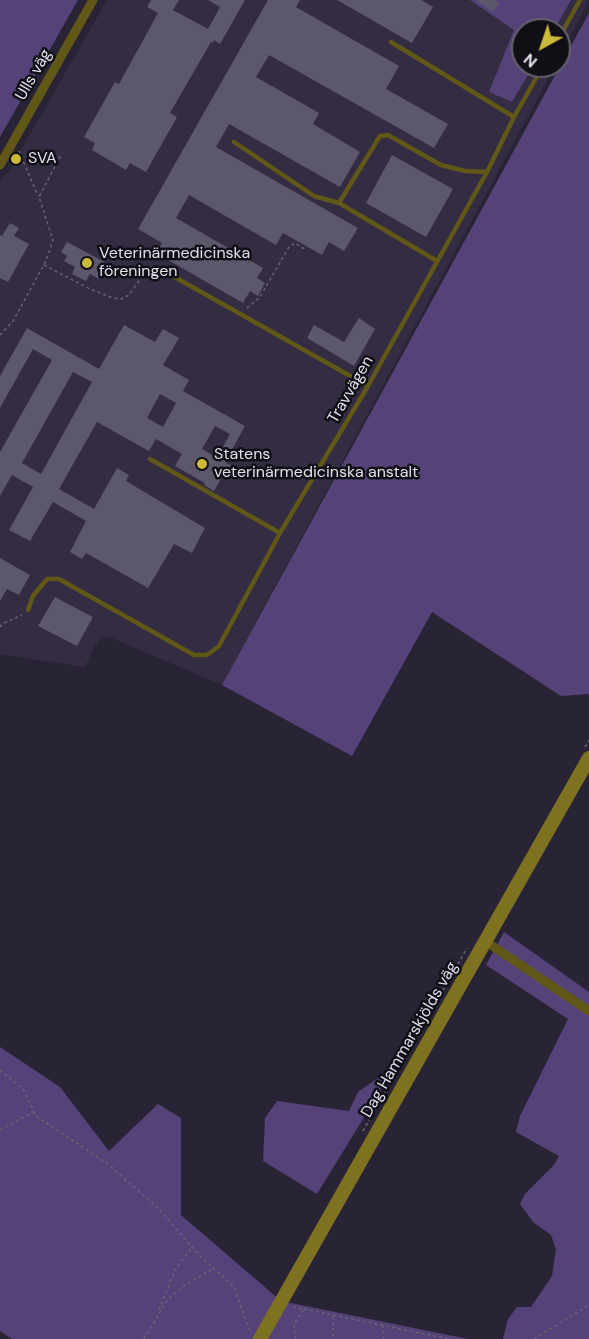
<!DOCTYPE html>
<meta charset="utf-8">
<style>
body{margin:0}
#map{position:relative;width:589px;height:1339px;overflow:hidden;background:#292435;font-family:"DM Sans",sans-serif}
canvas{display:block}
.north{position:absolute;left:511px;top:18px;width:60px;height:60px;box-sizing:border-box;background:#110f16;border:2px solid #65626b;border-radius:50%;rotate:220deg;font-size:16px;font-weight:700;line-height:24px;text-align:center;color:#e2dfeb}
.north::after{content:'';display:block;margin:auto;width:21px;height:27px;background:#ccb939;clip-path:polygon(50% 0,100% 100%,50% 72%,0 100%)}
</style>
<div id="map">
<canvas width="589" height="1339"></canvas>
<div class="north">N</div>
</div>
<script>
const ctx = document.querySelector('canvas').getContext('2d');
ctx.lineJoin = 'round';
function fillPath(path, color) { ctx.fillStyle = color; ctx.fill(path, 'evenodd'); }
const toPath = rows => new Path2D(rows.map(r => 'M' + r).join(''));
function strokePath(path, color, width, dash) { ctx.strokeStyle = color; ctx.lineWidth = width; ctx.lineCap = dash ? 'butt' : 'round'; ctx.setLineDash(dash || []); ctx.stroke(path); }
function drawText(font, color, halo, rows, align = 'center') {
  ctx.font = font + ' "DM Sans",sans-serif'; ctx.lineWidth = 5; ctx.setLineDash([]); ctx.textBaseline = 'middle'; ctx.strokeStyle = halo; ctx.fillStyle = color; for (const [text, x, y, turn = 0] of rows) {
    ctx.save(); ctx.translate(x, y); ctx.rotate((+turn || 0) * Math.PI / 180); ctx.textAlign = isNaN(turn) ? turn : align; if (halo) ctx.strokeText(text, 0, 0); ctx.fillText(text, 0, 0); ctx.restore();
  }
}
fillPath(toPath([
 [107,0,589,0,559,58,559,30,523,30,523,66,555,66,222,685,112,638,103,637,95,645,85,667,0,654,0,181,10,169]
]), '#332c43');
fillPath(toPath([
 [0,0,78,0,0,137],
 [470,0,571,0,554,30,523,30,523,66,533,66,512,102,489,92,514,30],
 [589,13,589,694,561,696,432,612,352,756,222,685],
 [504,932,589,992,589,1339,503,1339,508,1319,517,1307,531,1307,552,1276,556,1249,551,1235,533,1222,520,1204,525,1194,554,1165,559,1156,516,1132,520,1116,568,1019,486,965],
 [0,1047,60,1087,109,1151,158,1104,181,1118,181,1215,281,1301,468,1339,12,1339,0,1331],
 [396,1065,317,1194,263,1161,265,1118,277,1101,349,1111,358,1092]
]), '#554279');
fillPath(toPath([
 [151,0,179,0,173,10,208,29,220,7,208,0,245,0,220,44,214,40,213,43,211,42,170,113,177,117,146,172,130,163,126,170,92,150,95,143,84,137,115,82,119,84,158,13,147,7],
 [268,0,300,0,296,7,399,66,386,89,448,124,434,148,269,55,256,77,319,113,313,124,360,152,340,187,229,124,216,147,358,228,344,251,329,242,322,255,283,233,276,245,189,195,176,218,263,268,257,278,265,283,258,296,250,291,243,303,156,253,162,243,138,229],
 [337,0,421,0,433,7,412,43],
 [476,0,494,0,499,4,493,12],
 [392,155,453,189,426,237,366,203],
 [10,223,19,228,14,236,29,244,8,282,0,278,0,235,2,236],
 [67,242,110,265,106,273,103,272,99,279,90,274,86,281,72,274,75,267,64,261,67,256,61,252],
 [359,318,375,329,354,366,307,338,314,325,344,342],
 [124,325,155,342,163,329,179,338,163,365,189,380,183,391,245,426,225,462,234,467,227,479,222,477,214,491,204,485,205,483,175,466,182,454,156,439,149,451,97,422,59,489,94,509,117,468,129,475,126,481,205,528,192,553,174,544,148,588,86,553,82,559,70,552,86,521,53,502,30,541,9,530,33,487,12,475,0,496,0,452,52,360,33,349,0,408,0,376,27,328,99,369],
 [73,372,92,382,41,474,22,463],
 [160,394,176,403,163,427,147,418],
 [215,426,230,434,217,458,202,449],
 [0,558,30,575,19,595,7,589,0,601],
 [55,597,93,617,77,646,38,626]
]), '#5d576b');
strokePath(toPath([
 [19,151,38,196],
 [44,265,90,289,113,298,121,299,129,295,146,271],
 [247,308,260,297,289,247,295,243,306,250],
 [0,335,13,321,46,261,53,240,39,197,61,155],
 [0,627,2,624,22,615],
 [585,747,589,740],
 [0,1070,23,1089,36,1116,108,1164,159,1209,198,1254,234,1287,250,1331],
 [0,1130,33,1112],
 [363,1131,467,948],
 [293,1307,304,1309,294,1324,295,1339],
 [304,1309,449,1339],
 [159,1310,175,1270,191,1248],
 [333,1316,333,1339],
 [383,1325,383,1339],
 [144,1339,168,1299,185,1285,213,1269],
 [534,1339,589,1305]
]), '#686473', 1.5, [3, 3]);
strokePath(toPath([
 [559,38,580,0],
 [391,42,514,117],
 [234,142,314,196,339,203,437,261],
 [339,203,380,136,388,135,441,165,465,171,487,172],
 [152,268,164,271,368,386],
 [150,459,280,533],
 [28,610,33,596,47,579,59,579,194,655,207,655,219,646,280,533,368,386,487,172,514,117,543,66]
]), '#615818', 4.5);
strokePath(toPath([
 [0,165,93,0],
 [485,941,589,1011]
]), '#615818', 9);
strokePath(toPath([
 [260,1339,589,758]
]), '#7e7221', 14);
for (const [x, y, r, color] of [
 [16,159,6,"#ccb939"],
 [87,263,6,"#ccb939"],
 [202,464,6,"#ccb939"]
]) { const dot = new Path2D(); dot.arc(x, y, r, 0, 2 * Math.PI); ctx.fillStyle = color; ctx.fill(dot); strokePath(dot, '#110f16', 2); }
drawText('16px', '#e2dfeb', '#110f16', [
 ["Ulls väg",34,75,-60],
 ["Travvägen",351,390,-60],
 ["Dag Hammarskjölds väg",410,1040,-60]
]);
drawText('16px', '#e2dfeb', '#110f16', [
 ["SVA",28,159],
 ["Veterinärmedicinska",99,254],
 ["föreningen",99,272],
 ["Statens",214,455],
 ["veterinärmedicinska anstalt",214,473]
], 'left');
</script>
